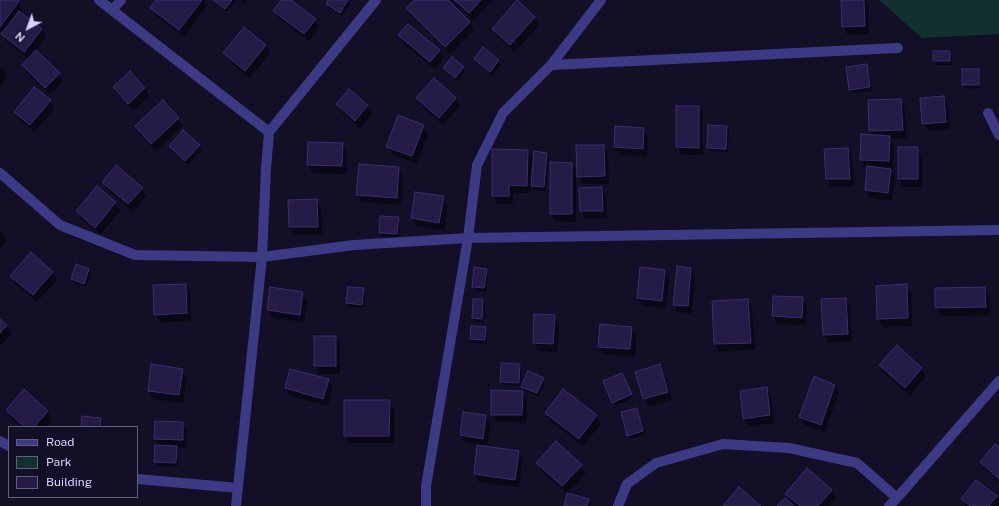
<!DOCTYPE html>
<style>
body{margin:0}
#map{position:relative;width:999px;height:506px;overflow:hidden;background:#130f26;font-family:"Public Sans",sans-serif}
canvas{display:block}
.legend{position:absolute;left:8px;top:426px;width:130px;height:72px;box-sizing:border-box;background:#130f26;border:1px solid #625e7d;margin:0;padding:5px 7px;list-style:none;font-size:12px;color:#d9d4ff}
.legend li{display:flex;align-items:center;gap:8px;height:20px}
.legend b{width:20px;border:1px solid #625e7d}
.north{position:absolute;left:8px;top:8px;width:40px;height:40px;-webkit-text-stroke:3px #130f26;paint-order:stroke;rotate:221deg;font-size:11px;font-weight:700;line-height:16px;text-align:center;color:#d9d4ff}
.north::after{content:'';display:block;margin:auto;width:14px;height:18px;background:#d9d4ff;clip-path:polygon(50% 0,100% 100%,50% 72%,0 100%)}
</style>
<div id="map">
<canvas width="999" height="506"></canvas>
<ul class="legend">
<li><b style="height:5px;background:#3d3a85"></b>Road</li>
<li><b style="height:11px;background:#12302f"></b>Park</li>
<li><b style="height:11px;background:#241b47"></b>Building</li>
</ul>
<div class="north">N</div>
</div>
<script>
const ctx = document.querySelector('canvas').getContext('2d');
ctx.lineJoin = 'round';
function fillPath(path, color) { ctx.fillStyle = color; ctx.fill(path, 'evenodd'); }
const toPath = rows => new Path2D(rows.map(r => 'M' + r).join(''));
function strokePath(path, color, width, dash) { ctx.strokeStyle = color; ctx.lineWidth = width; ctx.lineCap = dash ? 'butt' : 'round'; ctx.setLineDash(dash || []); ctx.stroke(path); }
fillPath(toPath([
 [879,0,999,0,999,34,922,38]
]), '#12302f');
fillPath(toPath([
 [0,0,15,0,18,2,22,10,20,13,41,29,46,37,35,51,59,73,63,81,50,95,27,73,23,66,29,59,7,42,2,34,0,32],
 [158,0,204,0,207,6,184,37,156,16,151,8],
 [157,12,183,32,182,34,157,14],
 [213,0,236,0,227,12,214,2],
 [241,0,247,0,245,3],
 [282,0,289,0,315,19,319,27,309,41,279,19,274,11],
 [329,0,347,0,350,4,342,16,329,8,327,4],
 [415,0,447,0,469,22,474,30,450,54,412,16,407,8],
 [451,0,492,0,474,21],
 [842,0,866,0,868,2,869,34,847,34,843,26],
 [534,17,539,25,515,52,498,37,493,29],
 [400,36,439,51,444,59,435,69,404,44],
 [266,45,270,53,250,78,229,61,225,53],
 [483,48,498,61,501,65,492,75,477,63,475,59],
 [949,52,952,56,952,65,936,65,934,61],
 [866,65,868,69,872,91,853,93,850,89],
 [0,67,3,69,7,77,0,87],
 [463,67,465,71,457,81,446,72,444,68],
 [978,70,980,73,980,88,965,89,963,85],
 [114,87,145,88,149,96,133,111,119,95],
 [349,90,367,106,372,114,360,128,341,112,337,104],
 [943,97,948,105,949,120,925,122,925,124,950,122,950,129,928,131,923,123],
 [456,98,460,106,443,125,422,106,417,99],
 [900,100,905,108,906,138,890,139,894,145,893,169,890,169,895,178,892,201,870,198,866,190,868,168,866,168,861,160,873,136,870,131,869,101],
 [50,101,54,109,35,132,20,120,15,112],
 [677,107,698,107,703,115,703,155,682,155,677,147],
 [178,118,183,126,156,151,140,134,136,126],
 [423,126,428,134,417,164,392,154,387,146],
 [616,127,643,129,648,137,647,156,620,155,615,147],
 [727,127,729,131,728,152,710,151,708,147],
 [184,131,199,146,202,150,188,165,172,150,170,147],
 [342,144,347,152,346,174,313,173,308,165],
 [604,146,608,154,609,184,583,184,576,173,576,222,555,221,551,213,572,164,578,175],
 [917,148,922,156,922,187,903,187,899,179],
 [848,149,852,157,854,186,831,187,827,179,825,150],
 [527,151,532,159,531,178,533,178,547,154,549,157,546,191,534,189,531,184,531,193,513,193,513,204,498,204,493,196],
 [399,168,403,176,401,205,362,202,357,194],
 [103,182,142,188,146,196,133,212,108,190],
 [97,188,115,203,120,211,100,235,82,219,77,211],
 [602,188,606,196,607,218,586,219,581,211],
 [443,197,448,205,444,231,417,226,412,218],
 [316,200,321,208,322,234,294,235,290,227],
 [398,218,400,222,399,238,382,236,380,233],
 [0,231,7,241,0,248],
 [691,269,695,277,692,314,678,312,674,304],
 [88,270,91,274,86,287,74,283,72,279],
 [486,270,488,274,486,292,475,290,473,286],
 [664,271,669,279,666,308,643,306,638,298],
 [52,272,57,280,37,302,16,284,12,276],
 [186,285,190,293,191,321,160,322,155,314],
 [906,285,911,293,912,326,883,327,878,319,877,287],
 [984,288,989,296,990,315,941,316,936,308],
 [363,289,365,293,364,308,349,307,347,303],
 [302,293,307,301,304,322,273,318,268,310],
 [803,298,807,306,806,325,778,324,773,316],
 [846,299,850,307,852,342,828,343,824,335,822,300],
 [483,300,485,304,484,322,475,322,473,318],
 [747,300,752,308,755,350,719,352,715,344,713,302],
 [554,316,559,324,557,352,538,351,534,343],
 [0,320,7,326,11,334,0,346],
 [485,328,487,332,487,344,473,343,471,339],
 [632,328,636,336,635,357,603,354,599,346],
 [336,337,340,345,340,374,319,374,315,366],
 [897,347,922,369,926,377,910,395,885,374,880,366],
 [520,365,522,369,521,386,503,385,501,381],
 [660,365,664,373,672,400,649,406,644,398],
 [182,370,187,378,183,403,153,399,149,391],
 [291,370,328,380,333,388,328,406,290,396,286,388],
 [624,378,633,398,616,406,613,402],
 [543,379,545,382,539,397,524,390,522,387],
 [835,385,839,393,825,432,805,425,800,417],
 [766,388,771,396,774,423,749,426,744,419],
 [25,391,48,412,52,420,45,427,21,427,11,418,7,410],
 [522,392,527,400,526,423,497,422,492,414],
 [389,401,394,409,394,443,349,443,345,435],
 [636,409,639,413,645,435,630,439,628,435],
 [546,413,596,416,601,424,583,446,551,421],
 [485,416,490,424,487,447,518,451,523,459,519,487,479,482,475,474,478,445,466,443,461,435],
 [100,419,103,423,102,427,82,427],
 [183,423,187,431,187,448,176,448,178,451,178,466,158,466,156,462,160,446,155,439],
 [999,448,999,482,986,470,981,463],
 [538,463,581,466,586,474,567,494,542,471],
 [832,490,836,498,830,506,796,506,791,502,786,494],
 [996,496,999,502,999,506,966,506,963,499],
 [588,500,590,504,590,506,565,506]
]), '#0007');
const building = toPath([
 [0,0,17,0,19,1,0,27,0,0],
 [156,0,202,0,179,30,150,8,156,0],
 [213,0,232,0,225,9,213,0],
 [281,0,291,0,316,19,304,34,273,11,281,0],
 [328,0,348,0,340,13,326,4,328,0],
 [414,0,448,0,470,22,445,47,406,8,414,0],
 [454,0,481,0,469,13,454,0],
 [517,0,535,17,510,45,492,29,517,0],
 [841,0,864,0,865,26,842,27,841,0],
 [19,11,42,29,24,52,1,34,19,11],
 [408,24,440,50,430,62,398,35,408,24],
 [244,27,266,45,245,71,223,53,244,27],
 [483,47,499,60,490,72,474,59,483,47],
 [36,50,60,73,45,88,22,65,36,50],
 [933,51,950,51,950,61,933,61,933,51],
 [452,57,464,67,455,78,443,68,452,57],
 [867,64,870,87,849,90,846,67,867,64],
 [962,69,979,69,979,85,962,85,962,69],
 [130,71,145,88,128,104,113,87,130,71],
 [434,78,456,98,439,118,416,98,434,78],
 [34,87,51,100,30,125,14,112,34,87],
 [349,89,368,105,355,121,336,104,349,89],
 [944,96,946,122,922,124,920,98,944,96],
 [901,99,903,130,869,131,868,100,901,99],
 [163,100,179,118,151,144,135,126,163,100],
 [676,106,699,106,699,148,676,147,676,106],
 [398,115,424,125,412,156,386,147,398,115],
 [708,125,727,126,726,149,707,148,708,125],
 [615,126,644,128,643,149,614,147,615,126],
 [183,130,200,145,185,161,169,146,183,130],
 [861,134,890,136,889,161,860,160,861,134],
 [308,142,343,143,342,166,307,165,308,142],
 [576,145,604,145,605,176,577,177,576,145],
 [898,147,918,147,918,179,898,179,898,147],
 [848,148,850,179,826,179,824,149,848,148],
 [492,149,528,150,527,186,509,185,509,196,492,196,492,149],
 [534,151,547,153,544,187,531,186,534,151],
 [550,162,572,163,572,214,550,214,550,162],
 [359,164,399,167,397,198,356,195,359,164],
 [116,165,143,188,128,204,102,182,116,165],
 [867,166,891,169,888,193,865,190,867,166],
 [97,186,116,202,95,228,76,211,97,186],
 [602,187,603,211,580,211,579,188,602,187],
 [415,192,444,196,439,223,411,218,415,192],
 [317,199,318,227,289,227,288,200,317,199],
 [380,216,399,217,397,234,379,233,380,216],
 [31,252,53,272,33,295,10,276,31,252],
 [76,264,89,269,84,284,71,279,76,264],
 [677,266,691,268,688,306,673,305,677,266],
 [474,267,487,269,484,288,472,287,474,267],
 [640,267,665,270,662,301,637,298,640,267],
 [186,284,187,313,154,315,153,285,186,284],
 [907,284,908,318,877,319,876,286,907,284],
 [270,287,303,292,300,315,267,310,270,287],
 [348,287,364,288,362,305,346,303,348,287],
 [985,287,986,307,935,308,935,288,985,287],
 [773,296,803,297,802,318,772,316,773,296],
 [846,298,848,334,823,335,821,299,846,298],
 [473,299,483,299,482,319,472,318,473,299],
 [748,299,751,343,714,344,712,301,748,299],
 [534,314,555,315,553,344,533,343,534,314],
 [0,319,7,325,0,333,0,319],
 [600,324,632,327,630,349,598,347,600,324],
 [471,326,486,327,485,340,470,339,471,326],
 [314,336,336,336,336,366,314,366,314,336],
 [897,345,922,368,905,388,879,365,897,345],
 [501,363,520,364,519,383,500,382,501,363],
 [151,364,183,369,179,395,148,391,151,364],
 [660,364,668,392,643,399,635,372,660,364],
 [290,369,329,379,323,399,285,388,290,369],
 [528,371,544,378,537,393,521,387,528,371],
 [622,373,632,394,612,403,603,381,622,373],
 [814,376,835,385,821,425,799,417,814,376],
 [767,387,770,415,743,419,740,391,767,387],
 [24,389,48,411,34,427,24,427,6,410,24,389],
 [563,389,597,415,579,439,545,413,563,389],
 [491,390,523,391,522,415,491,415,491,390],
 [344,400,390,400,389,436,344,436,344,400],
 [637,408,643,431,627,436,621,412,637,408],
 [463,412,486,415,483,439,460,435,463,412],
 [82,416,101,418,100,427,81,427,82,416],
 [155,421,183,422,183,440,154,439,155,421],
 [556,441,582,465,562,486,536,463,556,441],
 [995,444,999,447,999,479,980,462,995,444],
 [155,445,177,446,176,463,154,462,155,445],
 [477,445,519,451,515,480,474,474,477,445],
 [807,468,832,490,818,506,800,506,785,494,807,468],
 [976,480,997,496,989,506,970,506,961,499,976,480],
 [739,487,761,506,723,506,739,487],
 [567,493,589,499,587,506,564,506,567,493],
 [785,498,794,506,777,506,785,498]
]);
fillPath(building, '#241b47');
strokePath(building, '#3b2d73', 1);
strokePath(toPath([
 [99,0,269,132],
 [112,10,121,0],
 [551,65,898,48],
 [988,113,999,135],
 [0,173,60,225,135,255,262,257,354,245,468,238,999,230],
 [0,441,9,446],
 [137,479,238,488],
 [236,506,262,257,266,169,269,132,376,0],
 [426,506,426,486,468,238,477,165,503,113,551,65,601,0],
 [618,506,627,484,656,463,723,444,789,448,857,463,897,498],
 [889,506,897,498,999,381]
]), '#3d3a85', 10);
</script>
